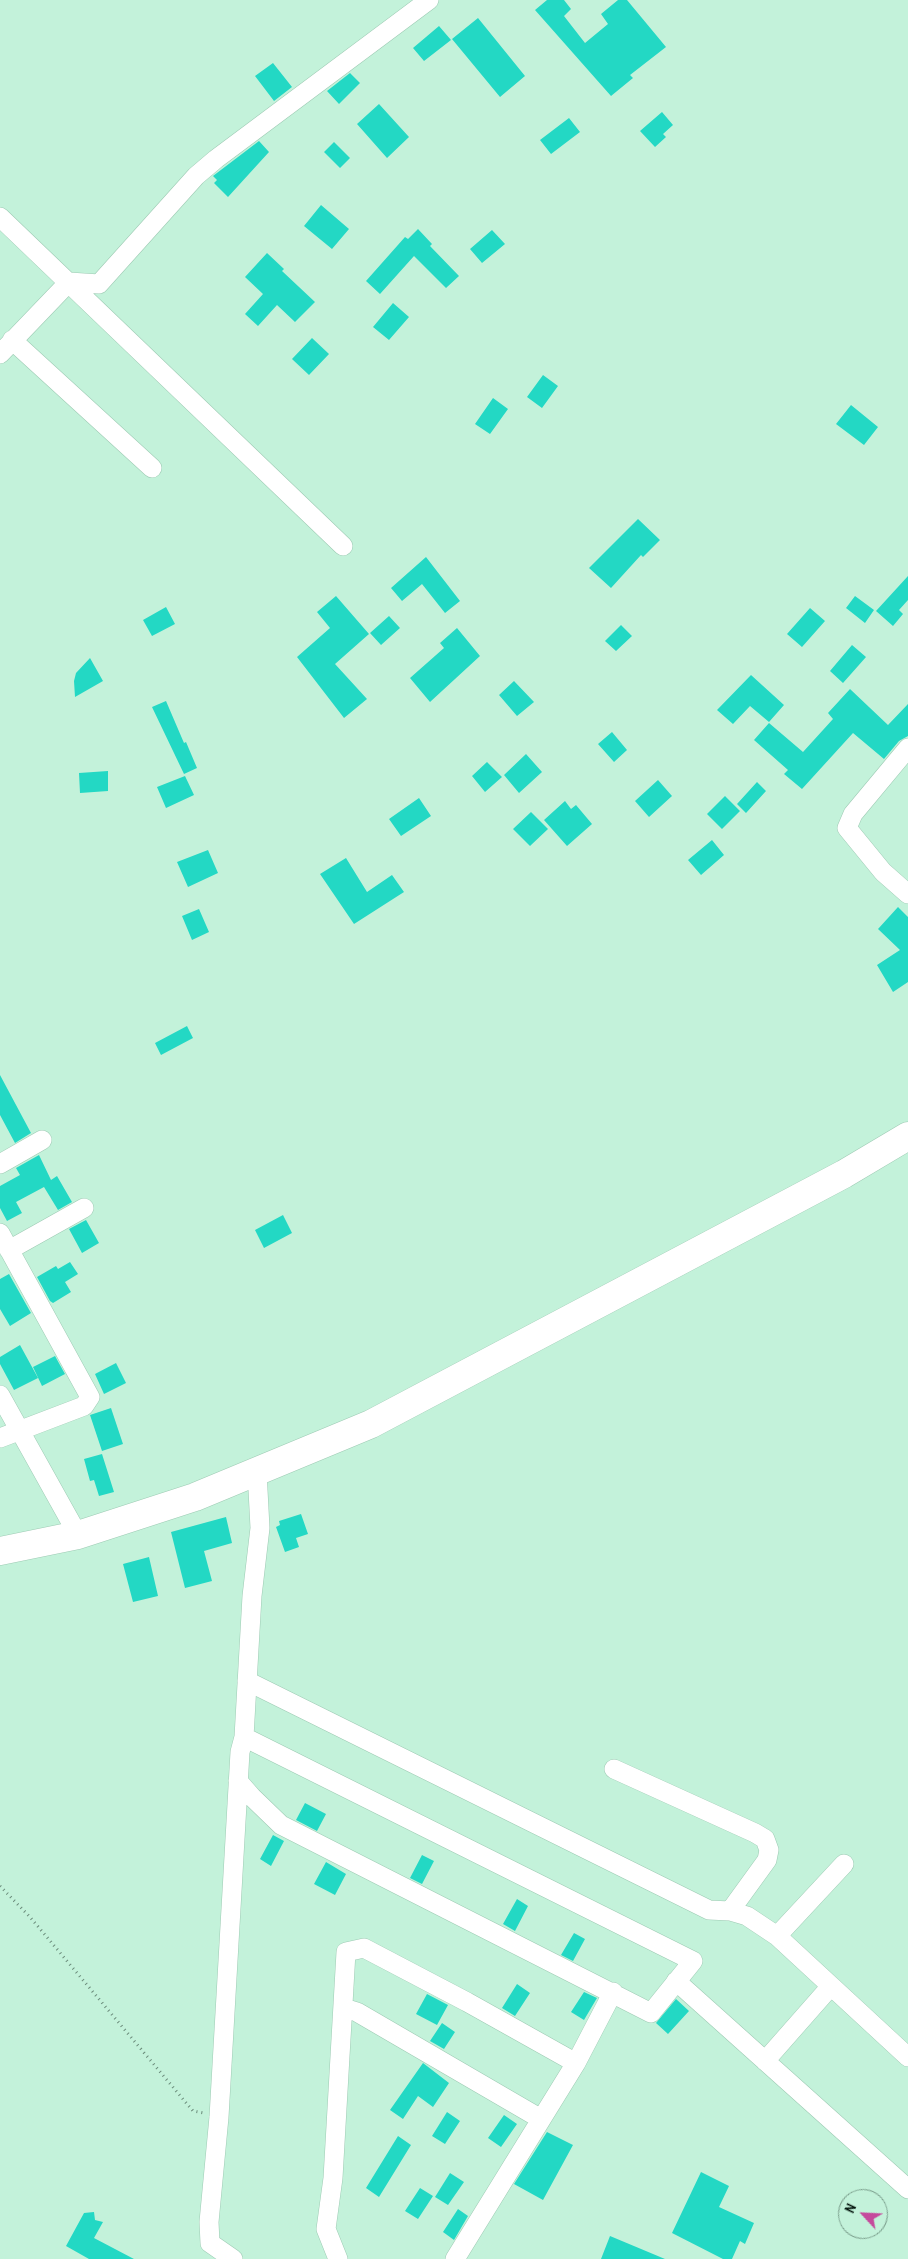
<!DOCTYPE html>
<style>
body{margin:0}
#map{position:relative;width:908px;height:2259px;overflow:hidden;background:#c3f2da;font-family:"Archivo Narrow",sans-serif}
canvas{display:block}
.north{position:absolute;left:838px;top:2189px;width:50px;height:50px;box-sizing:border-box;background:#c3f2da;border:1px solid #779a88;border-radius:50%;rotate:295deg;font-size:14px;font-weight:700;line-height:20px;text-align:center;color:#04150d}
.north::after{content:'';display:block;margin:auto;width:18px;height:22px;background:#c54a9c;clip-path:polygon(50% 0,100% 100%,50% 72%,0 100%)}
</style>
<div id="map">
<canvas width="908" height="2259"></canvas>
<div class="north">N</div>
</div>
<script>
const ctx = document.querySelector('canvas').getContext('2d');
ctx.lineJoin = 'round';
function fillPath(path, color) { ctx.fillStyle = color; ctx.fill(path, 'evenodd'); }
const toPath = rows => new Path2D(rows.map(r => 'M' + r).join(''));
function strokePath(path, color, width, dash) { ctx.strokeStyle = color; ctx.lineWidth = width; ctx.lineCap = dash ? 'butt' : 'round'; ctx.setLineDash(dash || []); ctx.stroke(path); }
fillPath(toPath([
 [547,0,564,0,571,9,564,16,585,43,608,24,601,14,618,0,627,0,666,47,630,75,633,78,611,96,535,10],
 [478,18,525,76,500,97,452,39],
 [439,26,451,40,424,61,413,48],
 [273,63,292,87,274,101,255,76],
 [350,73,360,83,339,104,327,91],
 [379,104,409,137,387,158,357,124],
 [662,112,673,125,663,134,666,137,655,147,640,131],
 [569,118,580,132,551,154,540,140],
 [259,141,269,152,228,197,214,183,217,180,213,176],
 [334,142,350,158,340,168,324,152],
 [321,205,349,229,332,249,304,226],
 [418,229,432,244,430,246,459,276,446,288,414,256,380,294,366,281,405,237,408,239],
 [492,230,505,244,482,263,470,249],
 [267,253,284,269,282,271,315,302,295,322,277,305,258,326,245,314,263,294,245,277],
 [393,303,409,317,389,340,373,327],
 [312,338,329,354,309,375,292,359],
 [543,375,558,386,542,408,527,397],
 [493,398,508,409,490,434,475,424],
 [851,405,878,427,864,445,836,424],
 [638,519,660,540,643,557,641,555,611,588,589,568],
 [426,557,460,601,445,613,422,584,402,601,391,588],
 [908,576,908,600,899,610,903,614,893,626,876,611],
 [336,596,369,634,335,664,367,699,344,718,297,657,330,628,317,612],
 [855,596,874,610,865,623,846,608],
 [166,607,175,624,152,636,143,620],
 [810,608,825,621,802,647,787,634],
 [389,616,400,628,381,645,370,633],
 [621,625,632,636,616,651,605,641],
 [457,628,480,656,430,702,410,678,444,648,440,643],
 [852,645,866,657,843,683,830,671],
 [90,658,103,681,75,697,74,681,76,673],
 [751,675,784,705,769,722,750,706,733,724,717,710],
 [514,681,534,702,517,716,499,695],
 [850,689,888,725,908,704,908,736,899,741,884,759,853,733,802,789,784,774,788,770,754,740,769,723,803,752,833,719,828,713],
 [166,701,184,743,186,742,197,768,184,774,152,707],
 [612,732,627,750,614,762,598,744],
 [526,754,542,772,519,793,504,775],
 [487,762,502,777,485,792,472,776],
 [108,771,108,791,80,793,79,773],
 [185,776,194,795,166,808,157,787],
 [658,780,672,796,649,817,635,801],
 [757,782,766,791,746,813,737,804],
 [725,796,740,811,722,829,707,814],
 [419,798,431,816,401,836,389,819],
 [565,801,571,809,576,805,592,824,567,846,544,820],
 [531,812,548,829,530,846,513,829],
 [712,840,724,855,701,875,688,860],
 [208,850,218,873,188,887,177,862],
 [346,858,367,892,392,875,404,892,354,924,320,874],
 [898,907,908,917,908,982,893,992,877,965,900,950,878,929],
 [199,909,209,932,192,940,182,916],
 [187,1026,193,1038,161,1055,155,1043],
 [0,1075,31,1133,15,1143,0,1115],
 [39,1155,51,1180,57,1176,72,1202,58,1210,44,1187,16,1202,22,1213,7,1221,0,1208,0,1186,20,1175,16,1168],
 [283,1215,292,1233,264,1248,255,1230],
 [86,1220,99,1243,82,1253,69,1229],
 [70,1262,78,1274,65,1282,71,1292,53,1303,50,1301,37,1277,56,1266,58,1269],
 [9,1274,31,1313,10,1326,0,1309,0,1279],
 [20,1345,38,1378,14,1390,0,1364,0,1357],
 [55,1356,65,1374,42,1386,33,1367],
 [116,1363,126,1383,104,1394,95,1374],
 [111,1408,123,1444,102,1451,90,1415],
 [102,1454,114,1492,99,1496,94,1480,90,1481,84,1459],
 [301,1514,308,1534,296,1538,299,1547,285,1552,276,1527,280,1525,279,1521],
 [226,1517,232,1543,204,1551,212,1581,185,1588,171,1532],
 [149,1557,158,1596,133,1602,123,1564],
 [305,1803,326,1814,317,1831,296,1820],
 [273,1835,284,1841,271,1866,260,1859],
 [422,1855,434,1861,422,1884,410,1878],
 [326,1862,346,1874,335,1895,314,1884],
 [517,1899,528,1906,515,1931,503,1924],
 [574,1933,585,1939,573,1961,561,1955],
 [517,1984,530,1993,515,2016,502,2008],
 [584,1992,597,1998,584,2020,571,2012],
 [427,1994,448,2005,437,2025,416,2014],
 [676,1999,689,2011,668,2034,656,2023],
 [442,2023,455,2032,444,2049,430,2041],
 [423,2063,449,2083,433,2107,418,2096,403,2119,390,2110],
 [447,2112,460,2121,445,2144,432,2136],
 [504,2115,517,2124,501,2147,488,2138],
 [547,2132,573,2145,543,2200,514,2184],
 [398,2136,411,2145,379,2197,366,2188],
 [701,2172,729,2186,719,2207,754,2223,745,2244,740,2241,732,2259,723,2259,672,2233],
 [450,2173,464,2182,448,2205,435,2197],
 [420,2188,433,2196,418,2219,405,2211],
 [458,2209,468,2216,454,2240,443,2232],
 [94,2212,95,2220,103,2222,94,2238,134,2259,89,2259,66,2246,84,2213],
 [610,2236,665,2259,601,2259]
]), '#23d8c4');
const street = toPath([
 [0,217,343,546],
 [12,340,152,468],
 [0,354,69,282,99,284,196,176,216,159,429,0],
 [908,748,853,814,847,828,883,872,908,894],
 [0,1164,42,1140],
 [0,1233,90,1397,84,1406,0,1438],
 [9,1250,84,1208],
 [0,1395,78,1535],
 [247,1681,709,1910,730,1911,747,1916,777,1936,908,2057],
 [614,1769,755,1833,765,1839,769,1850,767,1860,730,1911],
 [238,1781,252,1797,281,1825,651,2013,693,1961,244,1737],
 [777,1936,844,1864],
 [676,1981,908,2189],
 [344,2008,357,2012,541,2119],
 [765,2061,831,1986],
 [233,2259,210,2243,209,2222,219,2117,240,1752,244,1737,252,1596,260,1528,257,1471],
 [338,2259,326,2229,333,2178,346,1952,364,1948,467,2002,576,2063],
 [455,2259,576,2063,613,1992]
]);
const secondary = toPath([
 [0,1551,78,1535,195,1497,371,1424,844,1174,908,1136]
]);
strokePath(street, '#9dcab3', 20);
strokePath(secondary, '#9dcab3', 29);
strokePath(toPath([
 [0,1886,30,1917,193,2111,204,2113]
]), '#6b8c7b', 3, [1, 4]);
strokePath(street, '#fff', 19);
strokePath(secondary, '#fff', 28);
</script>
